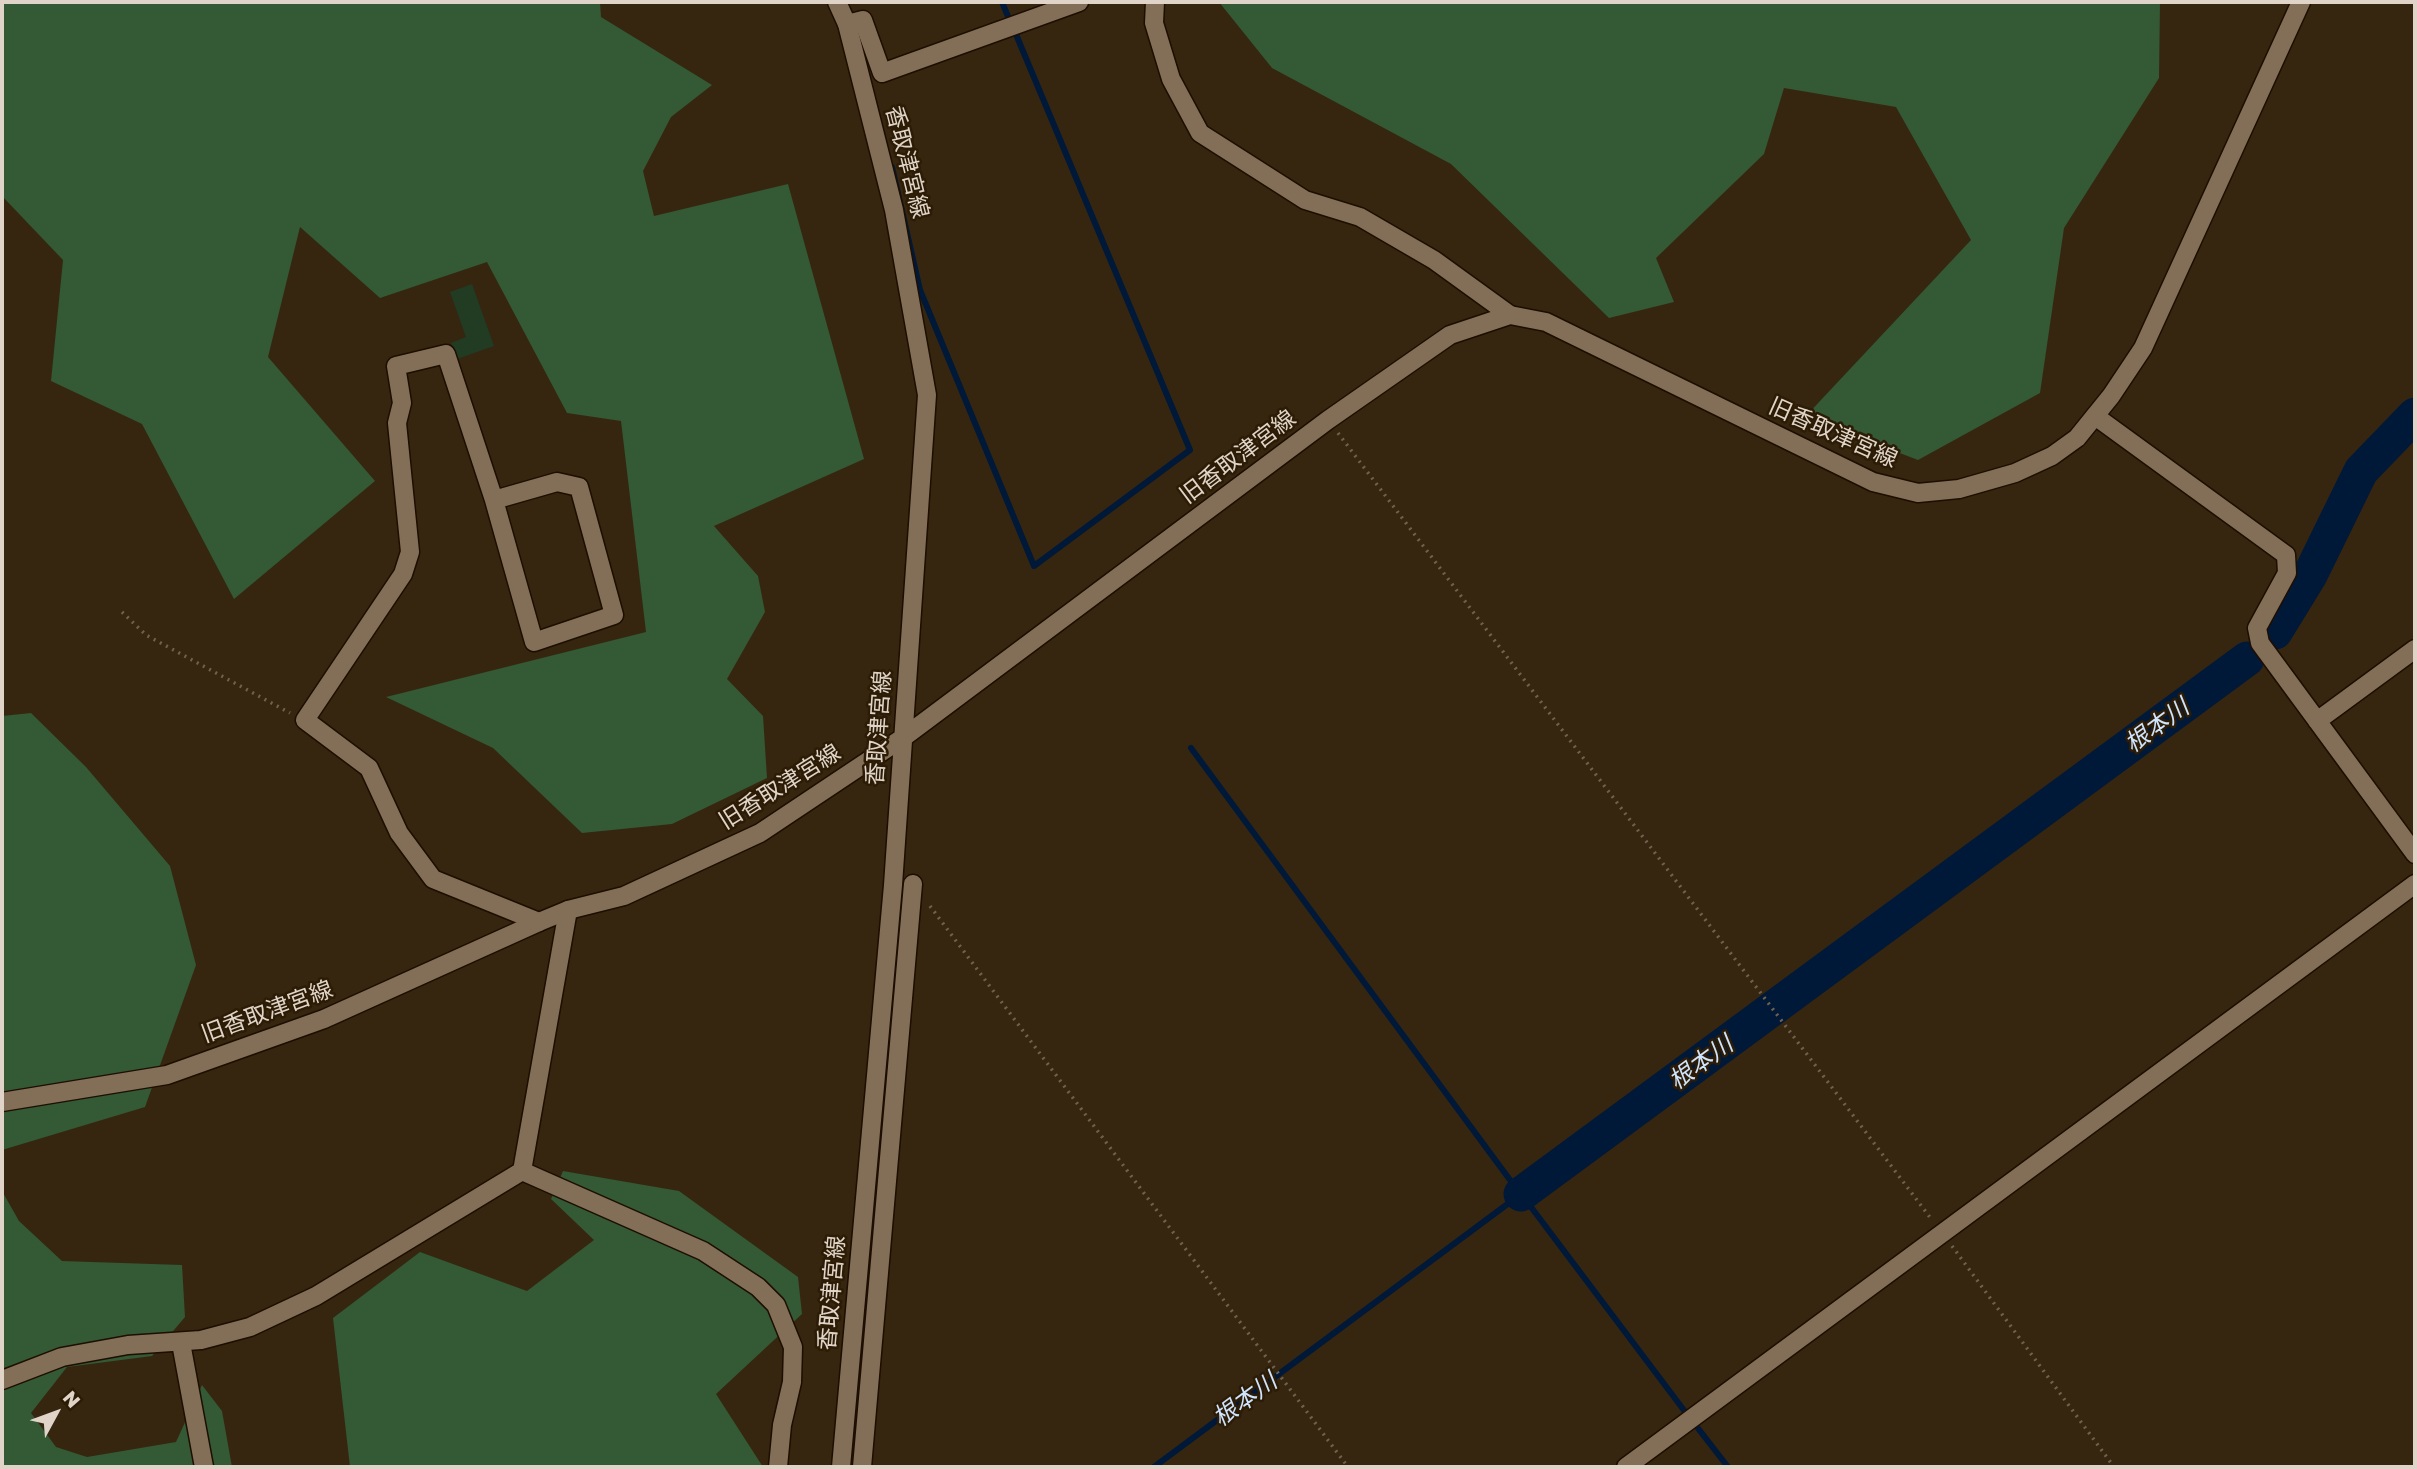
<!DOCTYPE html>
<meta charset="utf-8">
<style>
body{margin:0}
#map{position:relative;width:2417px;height:1469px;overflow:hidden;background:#362610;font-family:"Golos Text",sans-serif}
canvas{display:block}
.frame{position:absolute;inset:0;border:4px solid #dfd4c7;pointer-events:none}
.north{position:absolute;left:21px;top:1378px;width:70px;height:70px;-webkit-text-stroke:5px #2c1c06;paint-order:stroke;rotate:49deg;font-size:19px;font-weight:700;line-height:28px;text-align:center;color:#dfd4c7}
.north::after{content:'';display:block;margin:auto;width:24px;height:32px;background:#dfd4c7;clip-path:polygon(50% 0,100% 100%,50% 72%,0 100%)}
</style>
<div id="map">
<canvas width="2417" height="1469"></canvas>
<div class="frame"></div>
<div class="north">N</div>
</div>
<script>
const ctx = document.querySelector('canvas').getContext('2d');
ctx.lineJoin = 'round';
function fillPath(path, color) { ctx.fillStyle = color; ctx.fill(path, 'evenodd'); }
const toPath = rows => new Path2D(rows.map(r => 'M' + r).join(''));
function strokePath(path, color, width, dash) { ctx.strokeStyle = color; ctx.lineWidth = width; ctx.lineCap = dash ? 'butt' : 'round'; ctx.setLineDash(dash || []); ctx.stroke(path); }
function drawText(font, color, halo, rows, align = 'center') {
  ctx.font = font + ' "Golos Text","Noto Sans JP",sans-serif'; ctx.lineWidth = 5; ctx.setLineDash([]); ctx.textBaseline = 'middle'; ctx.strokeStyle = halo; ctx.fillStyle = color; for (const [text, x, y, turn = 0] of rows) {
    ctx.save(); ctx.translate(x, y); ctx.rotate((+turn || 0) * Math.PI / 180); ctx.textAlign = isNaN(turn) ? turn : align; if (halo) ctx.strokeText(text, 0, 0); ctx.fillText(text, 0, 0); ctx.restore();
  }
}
fillPath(toPath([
 [472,284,494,346,457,359,451,343,466,337,450,292]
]), '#213c23');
fillPath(toPath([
 [2,2,600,2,601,17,712,85,671,117,643,171,654,216,788,184,864,459,714,526,758,576,765,612,727,679,763,716,767,778,672,824,582,833,493,748,386,697,646,632,621,421,567,413,487,262,380,298,300,227,268,357,375,481,234,599,142,424,51,381,63,260,2,196],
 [1219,2,2160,2,2159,78,2064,228,2040,393,1918,460,1805,417,1971,240,1896,107,1784,88,1764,154,1656,258,1674,302,1609,318,1451,164,1272,68],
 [31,713,86,767,170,866,196,965,145,1107,2,1150,2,716],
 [563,1171,679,1191,798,1277,802,1314,716,1394,763,1467,350,1467,333,1318,420,1252,527,1291,594,1240,551,1199],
 [2,1191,19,1221,62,1261,182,1265,185,1317,152,1356,67,1367,31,1413,56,1447,87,1457,176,1442,202,1385,222,1411,232,1467,2,1467]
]), '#335935');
strokePath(toPath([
 [1002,2,1009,19],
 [892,167,920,290,1034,566,1190,450,1015,32],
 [1191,748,1513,1184],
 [1531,1207,1686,1413],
 [1697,1427,1728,1467],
 [1154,1467,1521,1194]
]), '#001939', 6);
strokePath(toPath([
 [2275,632,2310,575,2361,471,2415,415],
 [1521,1194,2247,659]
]), '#001939', 35);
const street = toPath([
 [1155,2,1154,23,1171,79,1200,133,1305,200,1360,217,1434,260,1510,315],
 [847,24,863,20,882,73,1079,2],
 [2095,416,2286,555,2287,573,2257,628,2260,643,2415,854],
 [494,500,557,482,579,487,614,615,534,642,494,500,446,354,396,366,402,403,397,423,410,552,403,574,305,720,369,768,399,833,433,879,539,922],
 [2317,721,2415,649],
 [522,1171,703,1251,758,1287,776,1305,793,1347,792,1382,782,1425,778,1467],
 [181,1343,204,1467],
 [2,1380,62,1357,128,1345,201,1340,250,1327,316,1296,522,1171,568,910],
 [862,1467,913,884],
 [1626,1467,2415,884]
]);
const secondary = toPath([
 [837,2,847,24,894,210,927,395,893,885,841,1467],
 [2,1102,167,1075,324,1019,539,922,568,910,624,896,760,833,904,737,1328,420,1450,335,1510,315,1546,322,1873,482,1918,493,1959,489,2015,473,2052,456,2077,438,2111,396,2143,348,2301,2]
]);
strokePath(street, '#1d0e00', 21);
strokePath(secondary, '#1d0e00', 21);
strokePath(toPath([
 [1338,433,1932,1220],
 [122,612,146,635,290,713],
 [930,906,1348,1467],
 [1952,1246,2114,1467]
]), '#6f614e', 3.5, [2, 5]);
strokePath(street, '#836f58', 18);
strokePath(secondary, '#836f58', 18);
drawText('23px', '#dfd4c7', '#2c1c06', [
 ["香取津宮線",907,162,76],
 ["旧香取津宮線",1833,433,24],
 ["旧香取津宮線",1238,457,-37],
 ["香取津宮線",879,728,-86],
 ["旧香取津宮線",780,787,-32],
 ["旧香取津宮線",267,1012,-20],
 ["香取津宮線",832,1293,-85]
]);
drawText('italic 24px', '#cfe4fd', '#2c1c06', [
 ["根本川",2157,726,-36],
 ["根本川",1701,1063,-36],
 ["根本川",1245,1400,-36]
]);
</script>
